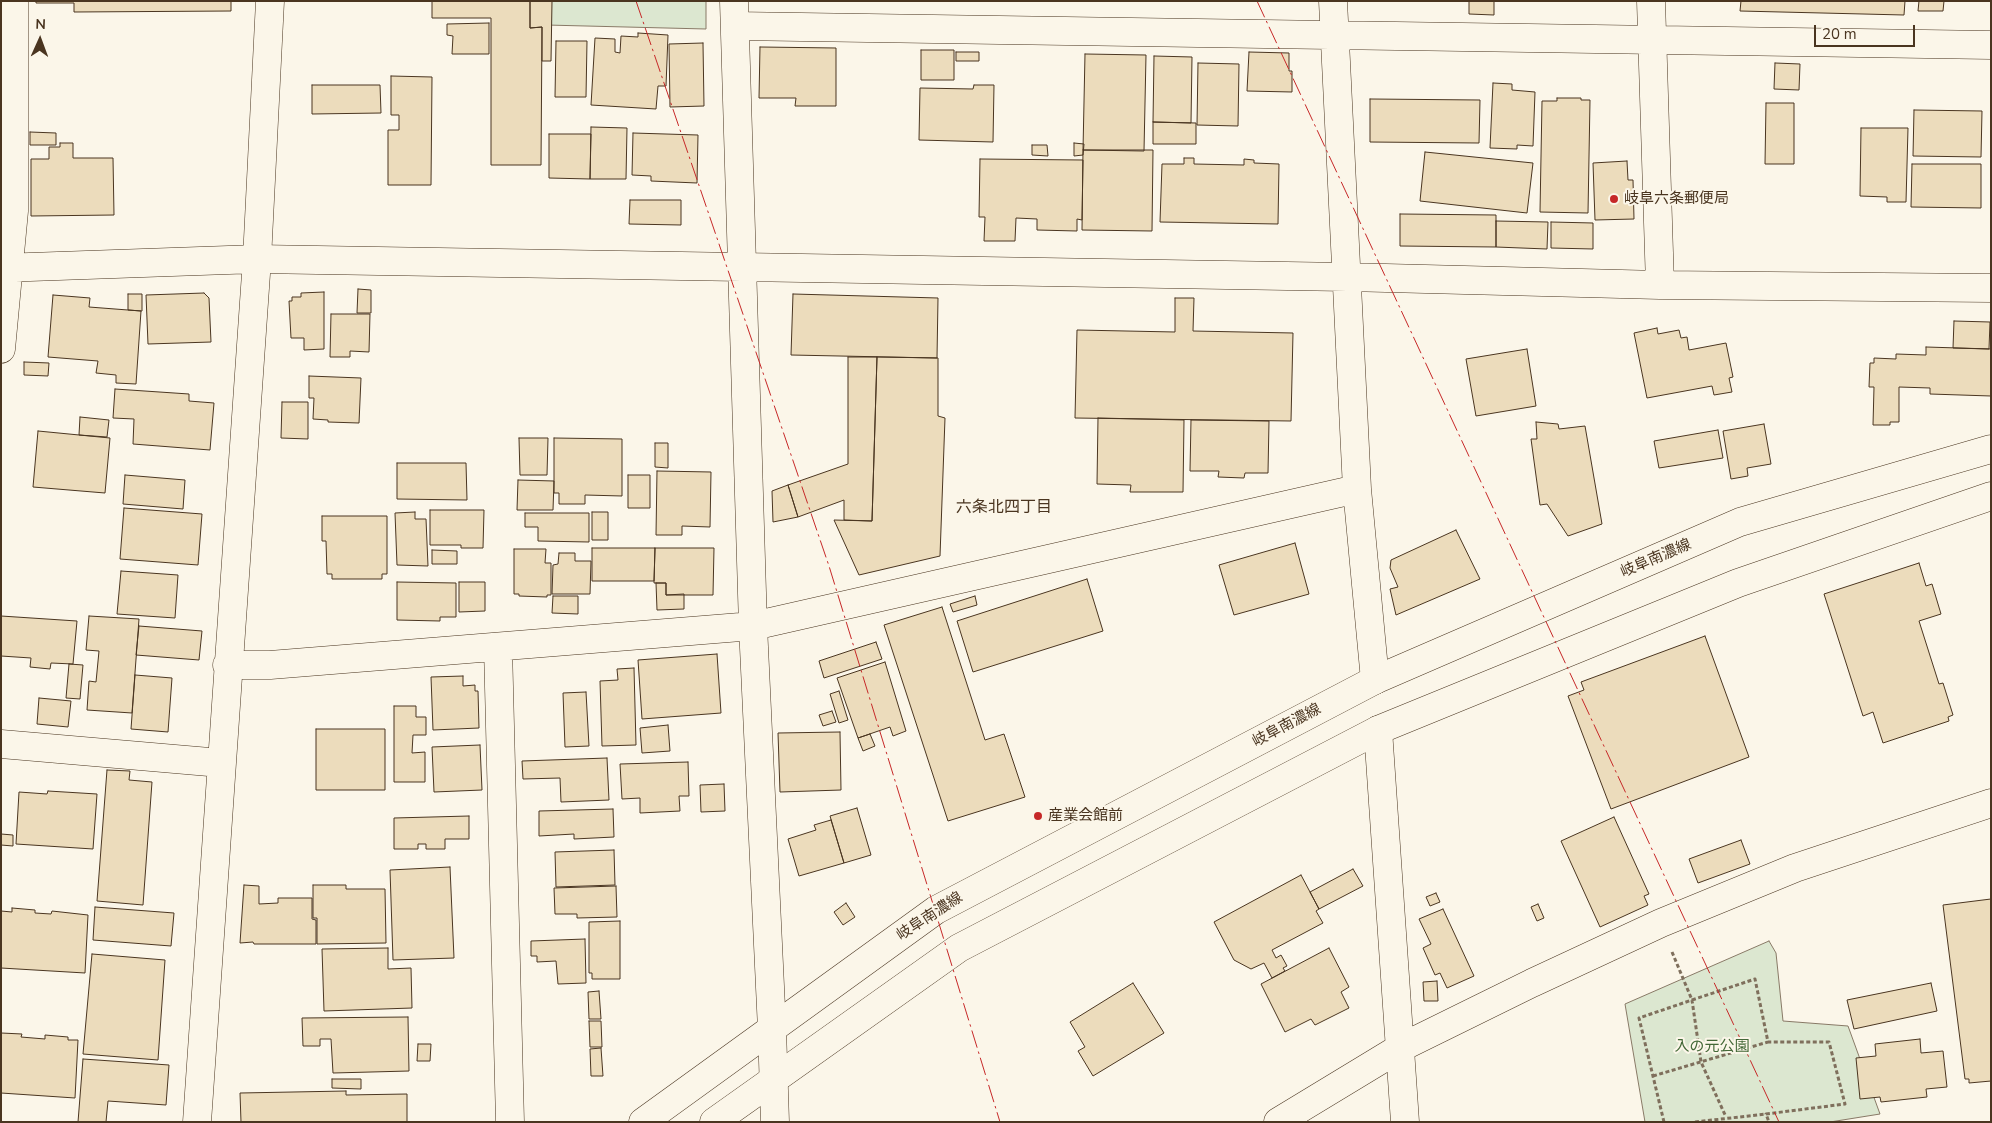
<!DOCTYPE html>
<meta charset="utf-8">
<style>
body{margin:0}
#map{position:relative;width:1992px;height:1123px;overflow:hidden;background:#fbf6e9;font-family:"Nunito Sans",sans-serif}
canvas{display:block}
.frame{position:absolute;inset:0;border:2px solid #4a3520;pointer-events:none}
.north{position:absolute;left:15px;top:15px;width:50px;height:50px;-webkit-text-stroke:4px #fbf6e9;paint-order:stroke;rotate:2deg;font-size:14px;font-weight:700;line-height:20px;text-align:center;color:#4a3520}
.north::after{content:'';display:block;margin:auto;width:18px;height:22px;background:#4a3520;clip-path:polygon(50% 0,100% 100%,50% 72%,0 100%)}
.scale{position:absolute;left:1814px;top:25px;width:101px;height:22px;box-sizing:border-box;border:2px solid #4a3520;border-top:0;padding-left:6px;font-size:15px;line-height:18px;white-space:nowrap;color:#4a3520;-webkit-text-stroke:4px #fbf6e9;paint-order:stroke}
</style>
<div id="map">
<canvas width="1992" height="1123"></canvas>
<div class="frame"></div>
<div class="north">N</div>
<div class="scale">20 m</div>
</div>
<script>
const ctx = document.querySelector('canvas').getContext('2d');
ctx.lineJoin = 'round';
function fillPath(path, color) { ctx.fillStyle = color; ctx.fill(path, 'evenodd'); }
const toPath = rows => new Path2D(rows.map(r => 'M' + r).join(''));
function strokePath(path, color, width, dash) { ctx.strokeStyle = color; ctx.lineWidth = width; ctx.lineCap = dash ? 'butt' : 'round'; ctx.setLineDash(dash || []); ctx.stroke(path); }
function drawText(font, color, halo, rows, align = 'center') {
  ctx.font = font + ' "Nunito Sans","Noto Sans JP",sans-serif'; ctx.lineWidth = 4; ctx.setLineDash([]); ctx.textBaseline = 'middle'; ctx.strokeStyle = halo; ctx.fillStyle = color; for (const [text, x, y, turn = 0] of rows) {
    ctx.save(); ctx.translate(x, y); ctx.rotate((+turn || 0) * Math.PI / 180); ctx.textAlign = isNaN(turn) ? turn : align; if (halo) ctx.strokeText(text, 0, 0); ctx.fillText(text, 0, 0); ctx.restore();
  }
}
const green = toPath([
 [544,1,706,1,706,29,546,25,544,1],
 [1769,941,1776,953,1783,1021,1848,1026,1880,1114,1830,1122,1645,1122,1625,1004,1769,941]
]);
fillPath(green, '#dce7d0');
strokePath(green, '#887966', 1);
const building = toPath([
 [36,1,231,1,231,11,74,12,74,3,36,3,36,1],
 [432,1,530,1,530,28,542,27,541,165,491,165,491,18,432,18,432,1],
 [530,1,552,1,551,61,542,61,542,27,530,28,530,1],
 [1469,1,1494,1,1494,15,1469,14,1469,1],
 [1741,1,1905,1,1904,15,1740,11,1741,1],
 [1919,1,1944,1,1943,11,1918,11,1919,1],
 [489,23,489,54,452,54,453,36,447,35,447,24,489,23],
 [638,33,668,35,666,86,658,86,656,109,591,105,595,38,615,39,615,52,620,53,621,36,638,37,638,33],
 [556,41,587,41,586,97,555,97,556,41],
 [703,43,704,106,670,107,669,44,703,43],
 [760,47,836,48,836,106,795,106,796,98,759,98,760,47],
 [921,50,954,50,954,80,921,80,921,50],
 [956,52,979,52,979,61,956,61,956,52],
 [1249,52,1289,53,1289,71,1292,71,1292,92,1247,91,1249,52],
 [1085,54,1146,55,1144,151,1083,150,1085,54],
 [1154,56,1192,57,1191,123,1153,122,1154,56],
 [1198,63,1239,64,1238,126,1197,125,1198,63],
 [1775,63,1800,64,1799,90,1774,89,1775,63],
 [391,76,432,77,431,185,388,185,388,130,399,130,399,115,391,115,391,76],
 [1493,83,1512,84,1512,90,1535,92,1533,146,1517,145,1517,149,1490,148,1493,83],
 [312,85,380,85,381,113,312,114,312,85],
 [974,85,994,85,993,142,919,140,920,88,973,89,974,85],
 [1557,98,1581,98,1581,100,1590,100,1588,213,1540,212,1542,101,1557,101,1557,98],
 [1370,99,1480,100,1479,143,1370,142,1370,99],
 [1766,103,1794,103,1794,164,1765,164,1766,103],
 [1914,110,1982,111,1981,157,1913,156,1914,110],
 [1153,122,1196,123,1196,144,1153,144,1153,122],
 [591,127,627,128,626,179,590,179,591,127],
 [1861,128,1908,128,1906,202,1887,202,1887,197,1860,196,1861,128],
 [30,132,56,133,56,145,30,145,30,132],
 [633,133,698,135,697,183,651,181,651,176,632,175,633,133],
 [549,134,591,134,590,179,549,178,549,134],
 [60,143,73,143,73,158,113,158,114,215,31,216,31,159,49,159,49,147,60,147,60,143],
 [1074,143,1084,144,1083,155,1074,156,1074,143],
 [1032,145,1047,145,1048,156,1032,155,1032,145],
 [1083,150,1153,150,1152,231,1082,230,1083,150],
 [1425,152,1533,163,1527,213,1420,201,1425,152],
 [1184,158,1194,158,1194,164,1244,165,1244,159,1254,160,1254,163,1279,164,1278,224,1160,222,1162,164,1184,164,1184,158],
 [980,159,1083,160,1082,220,1077,219,1077,231,1037,230,1037,219,1016,218,1015,241,984,241,985,217,979,217,980,159],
 [1627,161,1628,180,1633,180,1634,219,1595,220,1593,163,1627,161],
 [1912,164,1981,164,1981,208,1911,207,1912,164],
 [630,200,681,200,681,225,629,224,630,200],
 [1400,214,1496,215,1496,247,1400,246,1400,214],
 [1496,221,1548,222,1547,249,1496,247,1496,221],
 [1551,222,1593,223,1593,249,1551,248,1551,222],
 [358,289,371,290,371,313,357,313,358,289],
 [324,292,324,349,304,350,304,338,291,338,289,301,292,301,292,297,301,297,301,293,324,292],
 [204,293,209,298,211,342,148,344,146,295,204,293],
 [128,294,142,294,142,311,128,310,128,294],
 [793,294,938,298,937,358,791,355,793,294],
 [53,295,90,298,89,307,141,311,136,384,116,383,116,375,96,373,98,361,48,357,53,295],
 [1175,298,1194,298,1193,331,1293,333,1291,421,1075,418,1077,330,1175,332,1175,298],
 [331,314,370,314,369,352,350,351,350,357,330,357,331,314],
 [1954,321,1990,322,1989,349,1953,348,1954,321],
 [1657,328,1658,334,1679,330,1681,338,1687,337,1689,350,1726,343,1733,377,1729,378,1732,392,1714,395,1712,386,1647,398,1634,333,1657,328],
 [1926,347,1991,349,1991,396,1930,394,1930,388,1899,387,1899,422,1890,422,1890,425,1873,425,1874,387,1869,387,1870,363,1874,363,1874,358,1896,359,1896,354,1926,355,1926,347],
 [1527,349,1536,406,1476,416,1466,359,1527,349],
 [848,357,877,357,872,521,844,520,844,500,798,517,788,485,848,464,848,357],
 [877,357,938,358,938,416,945,418,940,556,859,575,834,520,872,521,877,357],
 [24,362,49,363,48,376,24,375,24,362],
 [309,376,361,378,359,423,328,422,328,420,313,419,314,398,309,398,309,376],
 [115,389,189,394,189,401,214,403,210,450,133,444,134,419,113,418,115,389],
 [282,402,308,402,308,439,281,438,282,402],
 [80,417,109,420,107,437,79,435,80,417],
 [1098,418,1184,420,1183,492,1130,492,1131,485,1097,484,1098,418],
 [1191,420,1269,421,1268,473,1245,473,1244,478,1218,477,1219,471,1190,471,1191,420],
 [1536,422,1558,424,1559,429,1585,426,1602,524,1568,536,1547,504,1540,505,1531,439,1537,439,1536,422],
 [1764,424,1771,464,1747,468,1748,476,1731,479,1723,431,1764,424],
 [1718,430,1723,458,1659,468,1654,441,1718,430],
 [38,431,110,438,105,493,33,487,38,431],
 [519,438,548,438,547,475,520,475,519,438],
 [554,438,622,439,622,496,585,495,585,504,559,504,559,493,554,493,554,438],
 [655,443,668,443,668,468,655,467,655,443],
 [397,463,466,463,467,500,397,499,397,463],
 [657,471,711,472,710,527,682,526,682,535,656,535,657,471],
 [125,475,185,480,183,509,123,504,125,475],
 [628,475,650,475,650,508,628,508,628,475],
 [518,480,554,481,553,510,517,510,518,480],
 [788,485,798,517,773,522,772,491,788,485],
 [124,508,202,514,198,565,120,559,124,508],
 [430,510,484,510,483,548,461,548,461,545,430,545,430,510],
 [415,512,415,519,426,519,428,566,397,565,395,513,415,512],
 [592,512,608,512,608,540,592,540,592,512],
 [525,513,589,513,589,542,538,541,538,527,525,527,525,513],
 [322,516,387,516,387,574,382,574,382,579,332,579,332,574,327,574,326,541,322,541,322,516],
 [1456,530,1480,579,1396,615,1390,589,1398,587,1390,568,1391,560,1456,530],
 [1295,543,1309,594,1234,615,1219,565,1295,543],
 [592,548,655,548,654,581,592,581,592,548],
 [655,548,714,548,713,595,666,595,666,583,654,583,655,548],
 [514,549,546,549,545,563,551,563,551,595,547,595,547,597,519,596,519,594,514,594,514,549],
 [432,550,457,551,457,564,432,564,432,550],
 [559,553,575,553,575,561,591,561,590,594,552,594,553,565,558,564,559,553],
 [1919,563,1926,586,1932,584,1941,614,1919,621,1939,684,1943,683,1953,715,1948,717,1949,721,1883,743,1873,712,1863,716,1824,594,1919,563],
 [121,571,178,575,175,618,117,614,121,571],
 [1087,579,1103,631,973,672,957,621,1087,579],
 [397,582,456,583,456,617,440,617,440,621,397,620,397,582],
 [459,582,485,582,485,611,459,612,459,582],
 [656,583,666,583,666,595,684,594,684,609,657,610,656,583],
 [553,596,578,596,578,614,552,613,553,596],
 [975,596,977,605,953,612,950,604,975,596],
 [942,607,985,740,1004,734,1025,797,948,821,884,625,942,607],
 [1,616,77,621,73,664,51,663,50,669,30,667,31,658,1,656,1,616],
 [89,616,139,619,132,713,87,710,89,681,96,682,99,651,86,650,89,616],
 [139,626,202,631,199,660,136,655,139,626],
 [1705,636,1749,757,1611,809,1568,696,1584,690,1581,682,1705,636],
 [876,642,882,659,824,678,819,661,876,642],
 [717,654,721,713,642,719,638,660,717,654],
 [885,662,906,731,893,736,890,727,858,738,837,678,885,662],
 [69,664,83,665,80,699,66,698,69,664],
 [634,668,636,745,602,746,600,681,618,680,617,669,634,668],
 [135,675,172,678,168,732,131,729,135,675],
 [463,676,463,686,475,685,475,691,478,691,479,728,433,730,431,677,463,676],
 [839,691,848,720,839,723,830,694,839,691],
 [586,692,589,746,565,747,563,693,586,692],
 [39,698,71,701,68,727,37,724,39,698],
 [394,706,416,706,416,717,426,717,426,735,413,735,412,753,425,752,425,782,394,782,394,706],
 [832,711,836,722,823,726,819,715,832,711],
 [668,725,670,751,642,753,640,728,668,725],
 [316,729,385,729,385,790,316,790,316,729],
 [840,732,841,790,780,792,778,733,840,732],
 [870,734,875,746,863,751,858,738,870,734],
 [480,745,482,790,434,792,432,747,480,745],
 [607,758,609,800,561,802,560,778,523,779,522,761,607,758],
 [688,762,689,796,679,796,680,811,640,813,640,798,622,799,620,764,688,762],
 [107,770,130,771,129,780,152,782,143,905,97,901,107,770],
 [724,784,725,811,701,812,700,785,724,784],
 [48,791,97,794,93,849,16,844,19,792,47,794,48,791],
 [857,808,871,855,844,863,830,816,857,808],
 [613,809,614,837,574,839,574,834,539,836,539,811,613,809],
 [469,816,469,839,445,839,445,849,426,849,426,844,418,844,418,849,394,849,394,818,469,816],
 [1614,817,1649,894,1644,896,1648,905,1600,927,1561,841,1614,817],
 [831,820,844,863,799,876,788,839,816,830,814,825,831,820],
 [1,834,13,835,13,846,1,845,1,834],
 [1741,840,1750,864,1698,883,1689,859,1741,840],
 [614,850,615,885,556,887,555,852,614,850],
 [450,867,454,958,393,960,390,870,450,867],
 [1353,869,1363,886,1319,909,1310,892,1353,869],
 [1301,875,1319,909,1316,911,1323,923,1272,950,1276,958,1281,955,1287,966,1283,968,1285,971,1272,978,1264,963,1251,969,1234,960,1214,922,1301,875],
 [244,885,259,886,259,904,278,903,278,898,312,898,312,919,316,920,316,944,254,944,253,942,240,943,244,885],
 [313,885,346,885,346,889,385,889,386,943,317,944,317,918,313,918,313,885],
 [616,886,617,917,577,918,577,914,555,914,554,888,616,886],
 [1436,893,1440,902,1430,906,1426,897,1436,893],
 [1991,899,1991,1081,1969,1083,1969,1079,1965,1079,1943,905,1991,899],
 [846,903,855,917,843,925,834,912,846,903],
 [1538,904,1544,918,1537,921,1531,907,1538,904],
 [95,907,174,913,171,946,93,940,95,907],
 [12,908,35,910,35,913,51,914,52,911,88,915,85,973,1,968,1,911,12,912,12,908],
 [1443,909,1474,976,1447,988,1440,973,1435,975,1423,948,1431,944,1419,919,1443,909],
 [620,921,620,979,592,979,592,973,589,973,589,922,620,921],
 [585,939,586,983,558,984,556,961,537,962,537,956,531,956,531,941,585,939],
 [388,948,388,969,411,968,412,1008,324,1011,322,949,388,948],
 [1329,948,1349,987,1341,992,1349,1008,1315,1025,1311,1019,1285,1032,1261,984,1329,948],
 [92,954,165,960,158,1060,83,1054,92,954],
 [1437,981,1438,1001,1424,1001,1423,982,1437,981],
 [1133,983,1164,1033,1093,1076,1078,1051,1085,1047,1070,1022,1133,983],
 [1931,983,1937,1011,1854,1029,1847,1000,1931,983],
 [599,991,601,1019,589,1019,588,992,599,991],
 [408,1017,409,1071,333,1073,331,1039,320,1039,320,1046,303,1046,302,1018,408,1017],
 [589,1021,601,1021,602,1047,590,1047,589,1021],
 [1,1033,22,1034,21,1037,45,1039,45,1035,68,1037,68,1040,78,1040,75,1098,1,1093,1,1033],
 [1920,1039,1921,1053,1943,1051,1947,1087,1926,1089,1927,1097,1881,1102,1880,1097,1860,1099,1856,1058,1876,1056,1875,1044,1920,1039],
 [418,1044,431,1044,430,1061,417,1061,418,1044],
 [601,1048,603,1076,591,1076,590,1049,601,1048],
 [83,1059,169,1065,166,1105,108,1101,106,1122,78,1122,83,1059],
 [332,1079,361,1079,361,1089,332,1088,332,1079],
 [346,1091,346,1095,407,1094,407,1122,241,1122,240,1093,346,1091]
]);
fillPath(building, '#ecdcbc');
strokePath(building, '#4a3520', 1);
const minor = toPath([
 [734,1,753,626,772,1029,775,1122],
 [1333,1,1357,489,1375,680],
 [1651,1,1660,285],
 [735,26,1991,45],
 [1,268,257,259,1347,277,1660,285,1991,288],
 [1,349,14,211,14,1],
 [498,647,510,1122],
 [227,665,270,665,753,626,1357,489],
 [1378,730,1405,1122],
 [1,744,221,763],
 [197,1122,257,259,270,1],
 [1278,1122,1400,1048,1532,983,1661,923,1795,868,1991,803]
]);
const major = toPath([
 [643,1122,936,910,1375,680,1740,522,1991,449],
 [714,1122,959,948,1378,730,1738,583,1991,496]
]);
strokePath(minor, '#4a3520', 29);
strokePath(major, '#4a3520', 29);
strokePath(toPath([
 [1672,952,1692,1000,1755,979,1768,1042,1829,1042,1845,1104,1766,1114,1769,1122],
 [1653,1076,1768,1042],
 [1664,1122,1639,1018,1692,1000,1701,1062,1726,1117],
 [1695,1122,1766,1114]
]), '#7f6f5c', 3, [4, 2.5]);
strokePath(minor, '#fbf6e9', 28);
strokePath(major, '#fbf6e9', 28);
strokePath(toPath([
 [636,1,829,566,1000,1122],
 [1257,1,1779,1122]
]), '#c62828', 1, [18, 4, 2.5, 4]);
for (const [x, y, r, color] of [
 [1614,199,5,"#c62828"],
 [1038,816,5,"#c62828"]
]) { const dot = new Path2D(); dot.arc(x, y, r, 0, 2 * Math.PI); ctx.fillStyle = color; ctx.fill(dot); strokePath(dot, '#fbf6e9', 2); }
drawText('15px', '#4a3520', '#fbf6e9', [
 ["岐阜六条郵便局",1624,199],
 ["産業会館前",1048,816]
], 'left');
drawText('15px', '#4a3520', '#fbf6e9', [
 ["岐阜南濃線",1656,559,-23],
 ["岐阜南濃線",1287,726,-28],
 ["岐阜南濃線",930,917,-33]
]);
drawText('15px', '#436837', '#fbf6e9', [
 ["入の元公園",1712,1047]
]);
drawText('16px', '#4a3520', '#fbf6e9', [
 ["六条北四丁目",1004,508]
]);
</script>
